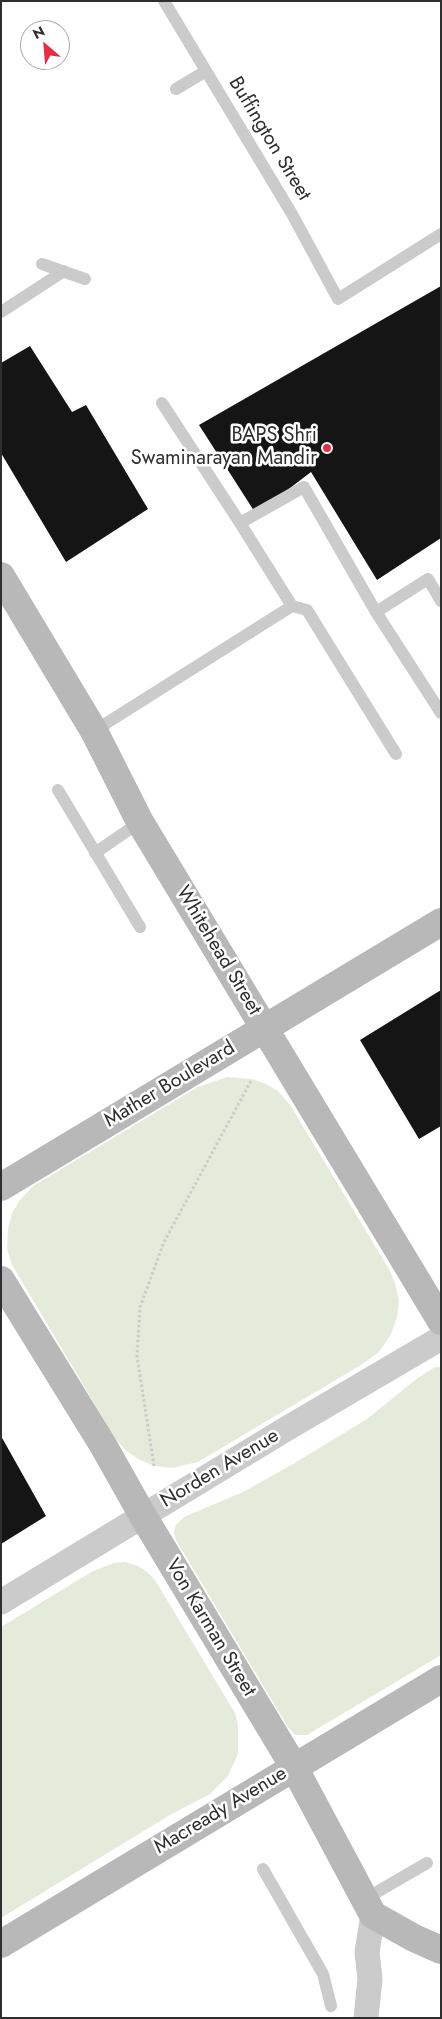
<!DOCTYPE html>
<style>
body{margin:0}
#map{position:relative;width:442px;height:2019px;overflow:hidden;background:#fff;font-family:Jost,sans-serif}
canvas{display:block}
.frame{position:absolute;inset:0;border:2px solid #2e2e2e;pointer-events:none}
.north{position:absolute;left:20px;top:20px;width:50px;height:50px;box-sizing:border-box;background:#fff;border:1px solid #ababab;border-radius:50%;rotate:333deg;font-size:14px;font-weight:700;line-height:20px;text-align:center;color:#2e2e2e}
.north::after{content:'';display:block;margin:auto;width:18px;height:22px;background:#e82c45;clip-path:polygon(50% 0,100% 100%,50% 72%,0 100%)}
</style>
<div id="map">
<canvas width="442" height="2019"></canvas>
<div class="frame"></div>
<div class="north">N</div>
</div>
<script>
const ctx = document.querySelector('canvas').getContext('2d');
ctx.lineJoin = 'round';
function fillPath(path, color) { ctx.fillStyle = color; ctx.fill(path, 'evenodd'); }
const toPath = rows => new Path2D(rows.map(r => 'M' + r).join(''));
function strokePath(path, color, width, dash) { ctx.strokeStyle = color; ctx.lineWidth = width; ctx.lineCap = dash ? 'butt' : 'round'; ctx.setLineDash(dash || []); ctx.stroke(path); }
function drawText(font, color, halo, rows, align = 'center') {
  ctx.font = font + ' Jost,sans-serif'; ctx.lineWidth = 5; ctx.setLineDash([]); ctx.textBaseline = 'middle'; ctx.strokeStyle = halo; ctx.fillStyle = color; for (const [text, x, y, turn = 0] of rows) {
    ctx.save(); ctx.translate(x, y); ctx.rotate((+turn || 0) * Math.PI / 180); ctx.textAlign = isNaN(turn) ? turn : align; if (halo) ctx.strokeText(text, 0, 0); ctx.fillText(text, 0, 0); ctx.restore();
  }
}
fillPath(toPath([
 [227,1077,252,1079,266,1084,278,1091,290,1105,389,1269,395,1284,399,1300,397,1318,390,1336,379,1352,361,1365,198,1462,172,1468,154,1466,138,1459,124,1449,113,1435,11,1263,7,1248,8,1229,12,1213,20,1200,33,1186,198,1087],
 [435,1367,441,1367,441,1655,307,1735,295,1735,288,1727,176,1540,174,1533,175,1526,184,1517,243,1492,293,1464,367,1419,415,1380],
 [125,1562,138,1566,147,1572,155,1580,235,1713,238,1724,238,1754,228,1776,210,1794,170,1815,1,1918,1,1627,93,1571,114,1563]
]), '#e5ebdb');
fillPath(toPath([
 [441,286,441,538,377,580,311,472,256,514,199,425],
 [30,346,72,412,86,405,148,509,66,562,1,453,1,363],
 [441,990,441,1126,419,1139,360,1040],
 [1,1436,46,1516,1,1544]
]), '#151515');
strokePath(toPath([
 [154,1466,137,1356,140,1307,164,1242,252,1079]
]), '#cbcbcb', 3, [2.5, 2.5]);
strokePath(toPath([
 [164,1,292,214,338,299,441,234],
 [176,89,206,71],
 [42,264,85,279],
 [1,312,64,271],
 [162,403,240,523,292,606,307,610,396,754],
 [240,523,304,487,376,612,428,579,441,601],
 [376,612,441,713],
 [94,731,292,606],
 [58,790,140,927],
 [95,853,140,822],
 [263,1869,323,1974,331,2006],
 [365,1899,427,1863]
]), '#cbcbcb', 12);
strokePath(toPath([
 [1,1602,286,1429,441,1338],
 [366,2018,370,1979,367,1952,373,1915]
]), '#cbcbcb', 25);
strokePath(toPath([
 [1,576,94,731,140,822,441,1321],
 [1,1187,441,922],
 [1,1280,103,1445,143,1516,294,1767,373,1915,414,1938,441,1950],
 [1,1944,441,1679]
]), '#b8b8b8', 28);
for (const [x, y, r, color] of [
 [327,448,5,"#e82c45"]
]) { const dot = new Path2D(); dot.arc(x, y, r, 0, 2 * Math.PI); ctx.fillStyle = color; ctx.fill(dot); strokePath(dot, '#fff', 2); }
drawText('20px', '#2e2e2e', '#fff', [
 ["Buffington Street",269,139,59],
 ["Whitehead Street",218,951,59],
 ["Mather Boulevard",170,1085,-31],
 ["Norden Avenue",220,1469,-31],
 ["Von Karman Street",210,1628,59],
 ["Macready Avenue",221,1811,-31]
]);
drawText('20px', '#2e2e2e', '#fff', [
 ["BAPS Shri",317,436],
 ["Swaminarayan Mandir",317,459]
], 'right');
</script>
